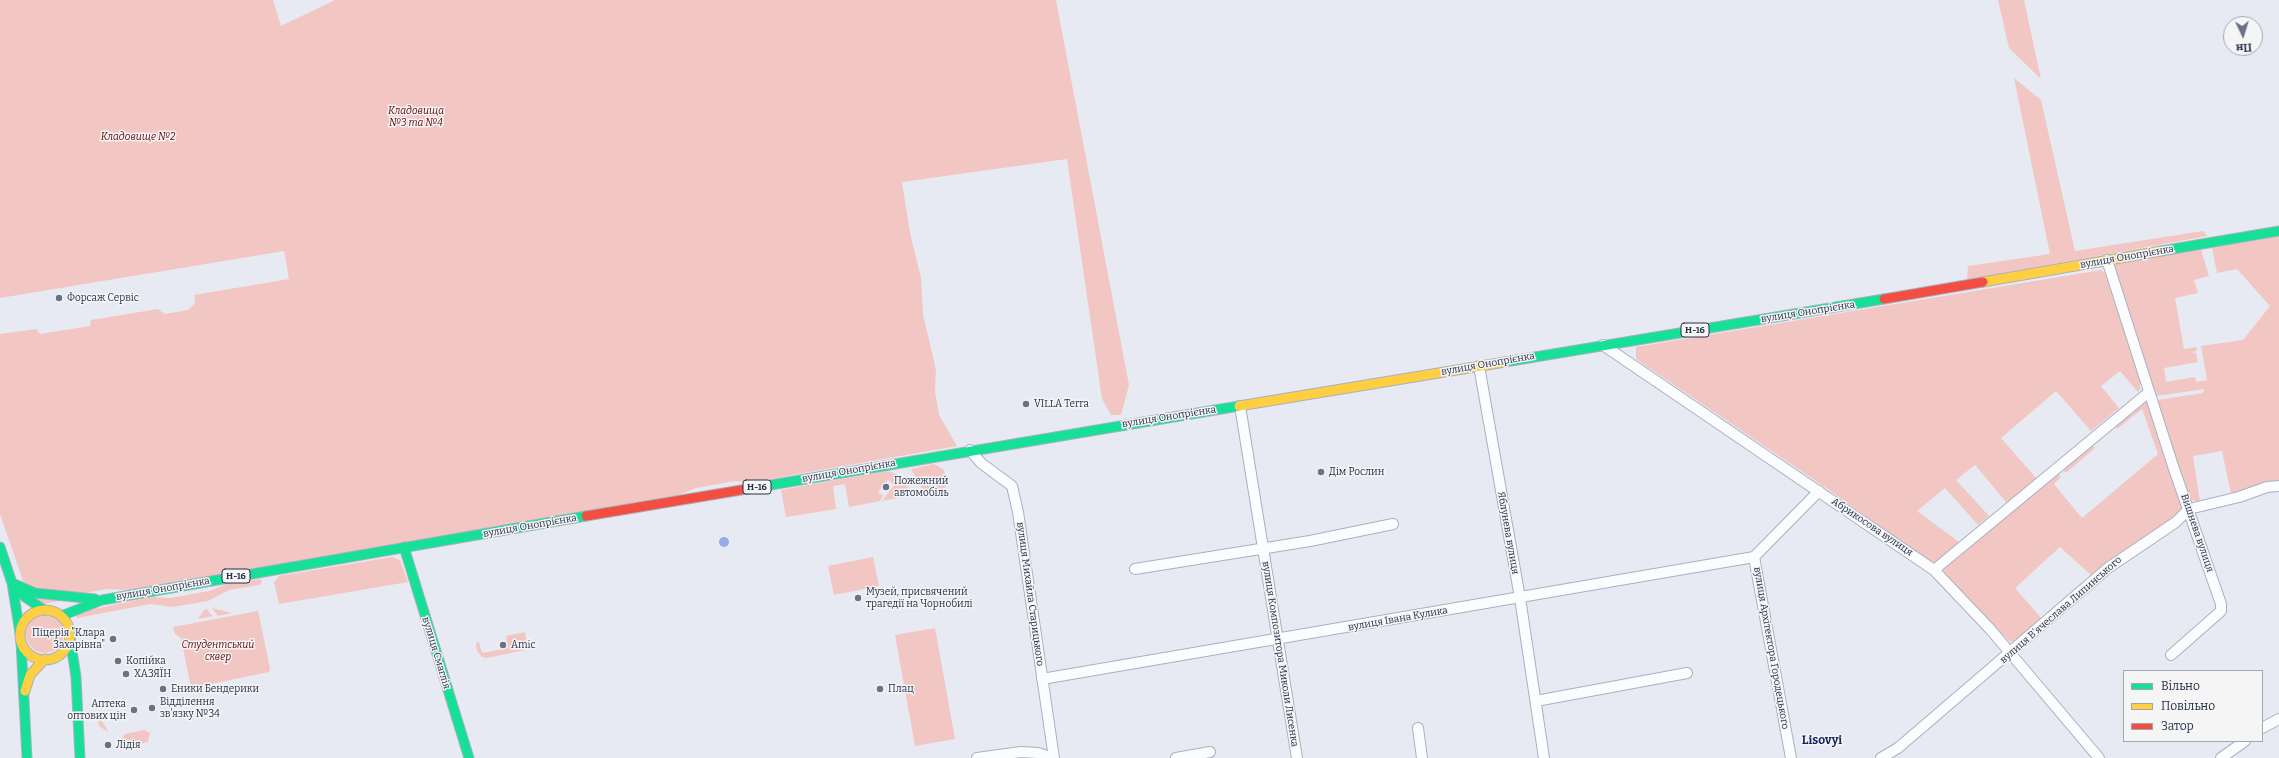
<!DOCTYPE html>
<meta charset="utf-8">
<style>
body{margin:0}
#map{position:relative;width:2279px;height:758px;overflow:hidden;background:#e7eaf2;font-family:Bitter,serif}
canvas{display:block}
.legend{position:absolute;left:2123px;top:670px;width:140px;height:72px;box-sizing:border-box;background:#f5f5f5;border:1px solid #a2a6b2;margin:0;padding:5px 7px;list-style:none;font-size:12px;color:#26304d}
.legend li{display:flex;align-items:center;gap:8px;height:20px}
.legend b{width:20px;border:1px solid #a2a6b2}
.north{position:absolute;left:2223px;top:16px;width:40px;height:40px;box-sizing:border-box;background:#f5f5f5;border:1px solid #a2a6b2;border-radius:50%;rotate:176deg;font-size:11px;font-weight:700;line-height:16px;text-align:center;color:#26304d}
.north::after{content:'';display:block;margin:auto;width:14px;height:18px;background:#6a7187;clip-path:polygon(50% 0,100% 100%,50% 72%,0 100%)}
</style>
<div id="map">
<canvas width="2279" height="758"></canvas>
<ul class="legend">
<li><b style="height:5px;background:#16e098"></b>Вільно</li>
<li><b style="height:5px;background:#ffcf43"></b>Повільно</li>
<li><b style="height:5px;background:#f24e42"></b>Затор</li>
</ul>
<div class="north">Пн</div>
</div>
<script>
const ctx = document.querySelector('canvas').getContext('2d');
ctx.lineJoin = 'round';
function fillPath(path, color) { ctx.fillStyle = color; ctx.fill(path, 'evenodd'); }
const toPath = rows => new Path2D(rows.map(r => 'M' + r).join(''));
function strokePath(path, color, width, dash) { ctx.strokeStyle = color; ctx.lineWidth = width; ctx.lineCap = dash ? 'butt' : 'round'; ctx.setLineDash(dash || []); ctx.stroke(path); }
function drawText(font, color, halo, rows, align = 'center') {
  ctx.font = font + ' Bitter,serif'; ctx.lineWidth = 3; ctx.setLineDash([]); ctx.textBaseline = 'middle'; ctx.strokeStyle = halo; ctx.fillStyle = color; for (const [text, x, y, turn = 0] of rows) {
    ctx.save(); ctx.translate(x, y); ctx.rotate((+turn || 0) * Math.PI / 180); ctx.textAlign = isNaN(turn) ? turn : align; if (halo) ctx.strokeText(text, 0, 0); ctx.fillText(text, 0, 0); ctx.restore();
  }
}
fillPath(toPath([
 [0,0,273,0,281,26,335,0,1056,0,1129,385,1121,415,1111,415,1102,399,1067,159,902,182,910,233,921,278,923,314,936,370,935,392,939,415,957,446,753,482,735,481,696,488,678,495,129,590,106,589,69,596,66,600,42,604,27,592,0,514,0,334,36,329,40,334,90,326,91,320,158,309,165,314,188,310,195,303,194,295,289,279,284,251,0,298],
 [1998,0,2024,0,2041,79,2009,48],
 [2014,78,2041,100,2075,251,2203,231,2207,236,1967,280,1968,266,2050,254],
 [2279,236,2279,484,2231,494,2222,451,2193,456,2200,502,2191,500,2188,497,2175,461,2158,400,2203,393,2204,389,2157,396,2153,391,2112,265,2201,249,2209,276,2194,280,2198,293,2175,298,2184,349,2196,347,2197,351,2190,352,2196,353,2198,362,2164,368,2166,382,2195,377,2196,382,2207,380,2201,346,2243,340,2270,306,2237,269,2217,273,2212,248],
 [2101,270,2105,273,2140,380,2140,389,2138,392,2120,371,2101,386,2119,408,2091,431,2056,391,2001,438,2036,478,2007,503,1975,465,1956,480,1989,516,1978,525,1945,488,1917,511,1959,542,1941,559,1934,562,1927,560,1832,492,1636,359,1636,347],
 [2147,398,2183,505,2181,512,2174,520,2145,536,2092,576,2060,547,2015,588,2042,619,2014,642,2009,641,1943,574,1945,567,2056,472,2061,477,2054,484,2082,518,2158,454,2142,409,2117,429,2114,425],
 [2090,442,2095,448,2066,473,2061,468],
 [934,464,944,470,947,485,943,490,928,493,923,490,911,469],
 [887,471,900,475,893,484,888,480,878,492,883,496,880,501,849,507,845,484,833,486,836,509,786,517,781,490],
 [901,476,913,495,882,501],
 [392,557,400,560,408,582,279,604,274,582,279,576],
 [873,557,879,586,834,595,828,566],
 [261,579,262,582,259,585,229,590,208,601,172,607,151,604,77,618,75,613,151,597,171,598,209,591,227,584],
 [212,608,232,613,218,616],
 [207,609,212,616,198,619,204,610],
 [258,611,270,668,269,672,191,688,181,638,175,634,173,627],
 '26 634a19 19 0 1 1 38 0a19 19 0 1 1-38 0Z',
 [935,628,955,739,915,746,895,635],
 [525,632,527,646,525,650,487,658,482,657,477,651,476,643,479,642,482,653,508,648,506,636],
 [99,718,106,727,108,732,99,726,98,719],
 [144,730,150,733,148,742,128,747,124,745,122,738,125,734]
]), '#f2c6c3');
fillPath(toPath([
 '719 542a5 5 0 1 1 10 0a5 5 0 1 1-10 0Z'
]), '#96abe7');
const street = toPath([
 [2107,260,2173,466,2221,604,2221,611,2171,655],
 [1603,345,1934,570,1990,629,2099,758],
 [1479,366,1520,598,1544,758],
 [1240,406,1297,758],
 [970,450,981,463,1012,486,1018,512,1054,758],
 [1135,569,1310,541,1393,524],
 [1934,570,2149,392],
 [1042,679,1754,557],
 [1536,701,1687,673],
 [1418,728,1422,758],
 [2262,728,2279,719],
 [977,758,1021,752,1038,753,1053,758],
 [1176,758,1210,752],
 [1791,758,1754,557,1819,491],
 [1881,758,1898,748,2108,568,2176,522,2189,509,2239,497,2267,487,2279,486],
 [2221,758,2245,741]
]);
const fast = toPath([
 [2161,251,2279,231],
 [1505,362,1884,299],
 [747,489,1239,406],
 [0,547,12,583,20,633],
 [404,547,469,758],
 [12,583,35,593,95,599],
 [13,584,25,597,44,610],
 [61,616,102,600,586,516],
 [70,637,76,677,80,758],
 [21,642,27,758]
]);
const slow = toPath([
 [1983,282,2161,251],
 [1239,406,1505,362],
 '20 635a25 25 0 1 1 50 0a25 25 0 1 1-50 0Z',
 [25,691,30,675,45,659]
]);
const jam = toPath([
 [1884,299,1983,282],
 [586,516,747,489]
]);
strokePath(street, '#aab0c0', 12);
strokePath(fast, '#aab0c0', 11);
strokePath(slow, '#aab0c0', 11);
strokePath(jam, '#aab0c0', 11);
strokePath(street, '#fbfcfd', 10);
strokePath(fast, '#16e098', 9);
strokePath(slow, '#ffcf43', 9);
strokePath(jam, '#f24e42', 9);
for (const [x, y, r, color] of [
 [59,298,4,"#6a7187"],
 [1026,404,4,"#6a7187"],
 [1321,472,4,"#6a7187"],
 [886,487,4,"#6a7187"],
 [858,598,4,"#6a7187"],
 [113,639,4,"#6a7187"],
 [503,645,4,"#6a7187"],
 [118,661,4,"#6a7187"],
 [126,674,4,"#6a7187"],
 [163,689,4,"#6a7187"],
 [880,689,4,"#6a7187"],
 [152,708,4,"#6a7187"],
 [134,710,4,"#6a7187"],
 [108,745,4,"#6a7187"]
]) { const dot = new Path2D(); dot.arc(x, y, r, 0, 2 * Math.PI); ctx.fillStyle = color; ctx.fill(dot); strokePath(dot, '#f5f5f5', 1.5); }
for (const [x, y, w] of [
 [1695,330,28],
 [757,487,28],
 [236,576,28]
]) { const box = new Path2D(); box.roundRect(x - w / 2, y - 7, w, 14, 3); ctx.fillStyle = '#f5f5f5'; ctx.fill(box); strokePath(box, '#26304d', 1); }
drawText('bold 9px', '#26304d', null, [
 ["Н-16",1695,330],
 ["Н-16",757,487],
 ["Н-16",236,576]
]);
drawText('italic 10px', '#620305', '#f5f5f5', [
 ["Кладовища",416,111],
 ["№3 та №4",416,123],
 ["Кладовище №2",138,137],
 ["Студентський",218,645],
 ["сквер",218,657]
]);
drawText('10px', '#26304d', '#f5f5f5', [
 ["вулиця Онопрієнка",2127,257,-10],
 ["вулиця Онопрієнка",1808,312,-9],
 ["вулиця Онопрієнка",1488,364,-10],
 ["вулиця Онопрієнка",1169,417,-9],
 ["вулиця Онопрієнка",849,471,-10],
 ["вулиця Онопрієнка",530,526,-10],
 ["Абрикосова вулиця",1872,527,34],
 ["Яблунева вулиця",1508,533,80],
 ["Вишнева вулиця",2197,533,71],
 ["вулиця Онопрієнка",163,589,-10],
 ["вулиця Михайла Старицького",1030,594,82],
 ["вулиця Вʼячеслава Липинського",2061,610,-41],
 ["вулиця Івана Кулика",1398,619,-10],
 ["вулиця Архітектора Городецького",1771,648,80],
 ["вулиця Смаглія",436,653,73],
 ["вулиця Композитора Миколи Лисенка",1280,654,81]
]);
drawText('10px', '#26304d', '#f5f5f5', [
 ["Форсаж Сервіс",67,298],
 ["VILLA Terra",1034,404],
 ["Дім Рослин",1329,472],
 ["Пожежний",894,481],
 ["автомобіль",894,493],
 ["Музей, присвячений",866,592],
 ["трагедії на Чорнобилі",866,604],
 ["Піцерія \"Клара",105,633,"right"],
 ["Захарівна\"",105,645,"right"],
 ["Amic",511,645],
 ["Копійка",126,661],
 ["ХАЗЯЇН",134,674],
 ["Еники Бендерики",171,689],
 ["Плац",888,689],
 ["Відділення",160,702],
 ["зв'язку №34",160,714],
 ["Аптека",126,704,"right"],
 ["оптових цін",126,716,"right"],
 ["Лідія",116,745]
], 'left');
drawText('bold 12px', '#152560', '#f5f5f5', [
 ["Lisovyi",1822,741]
]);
</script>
